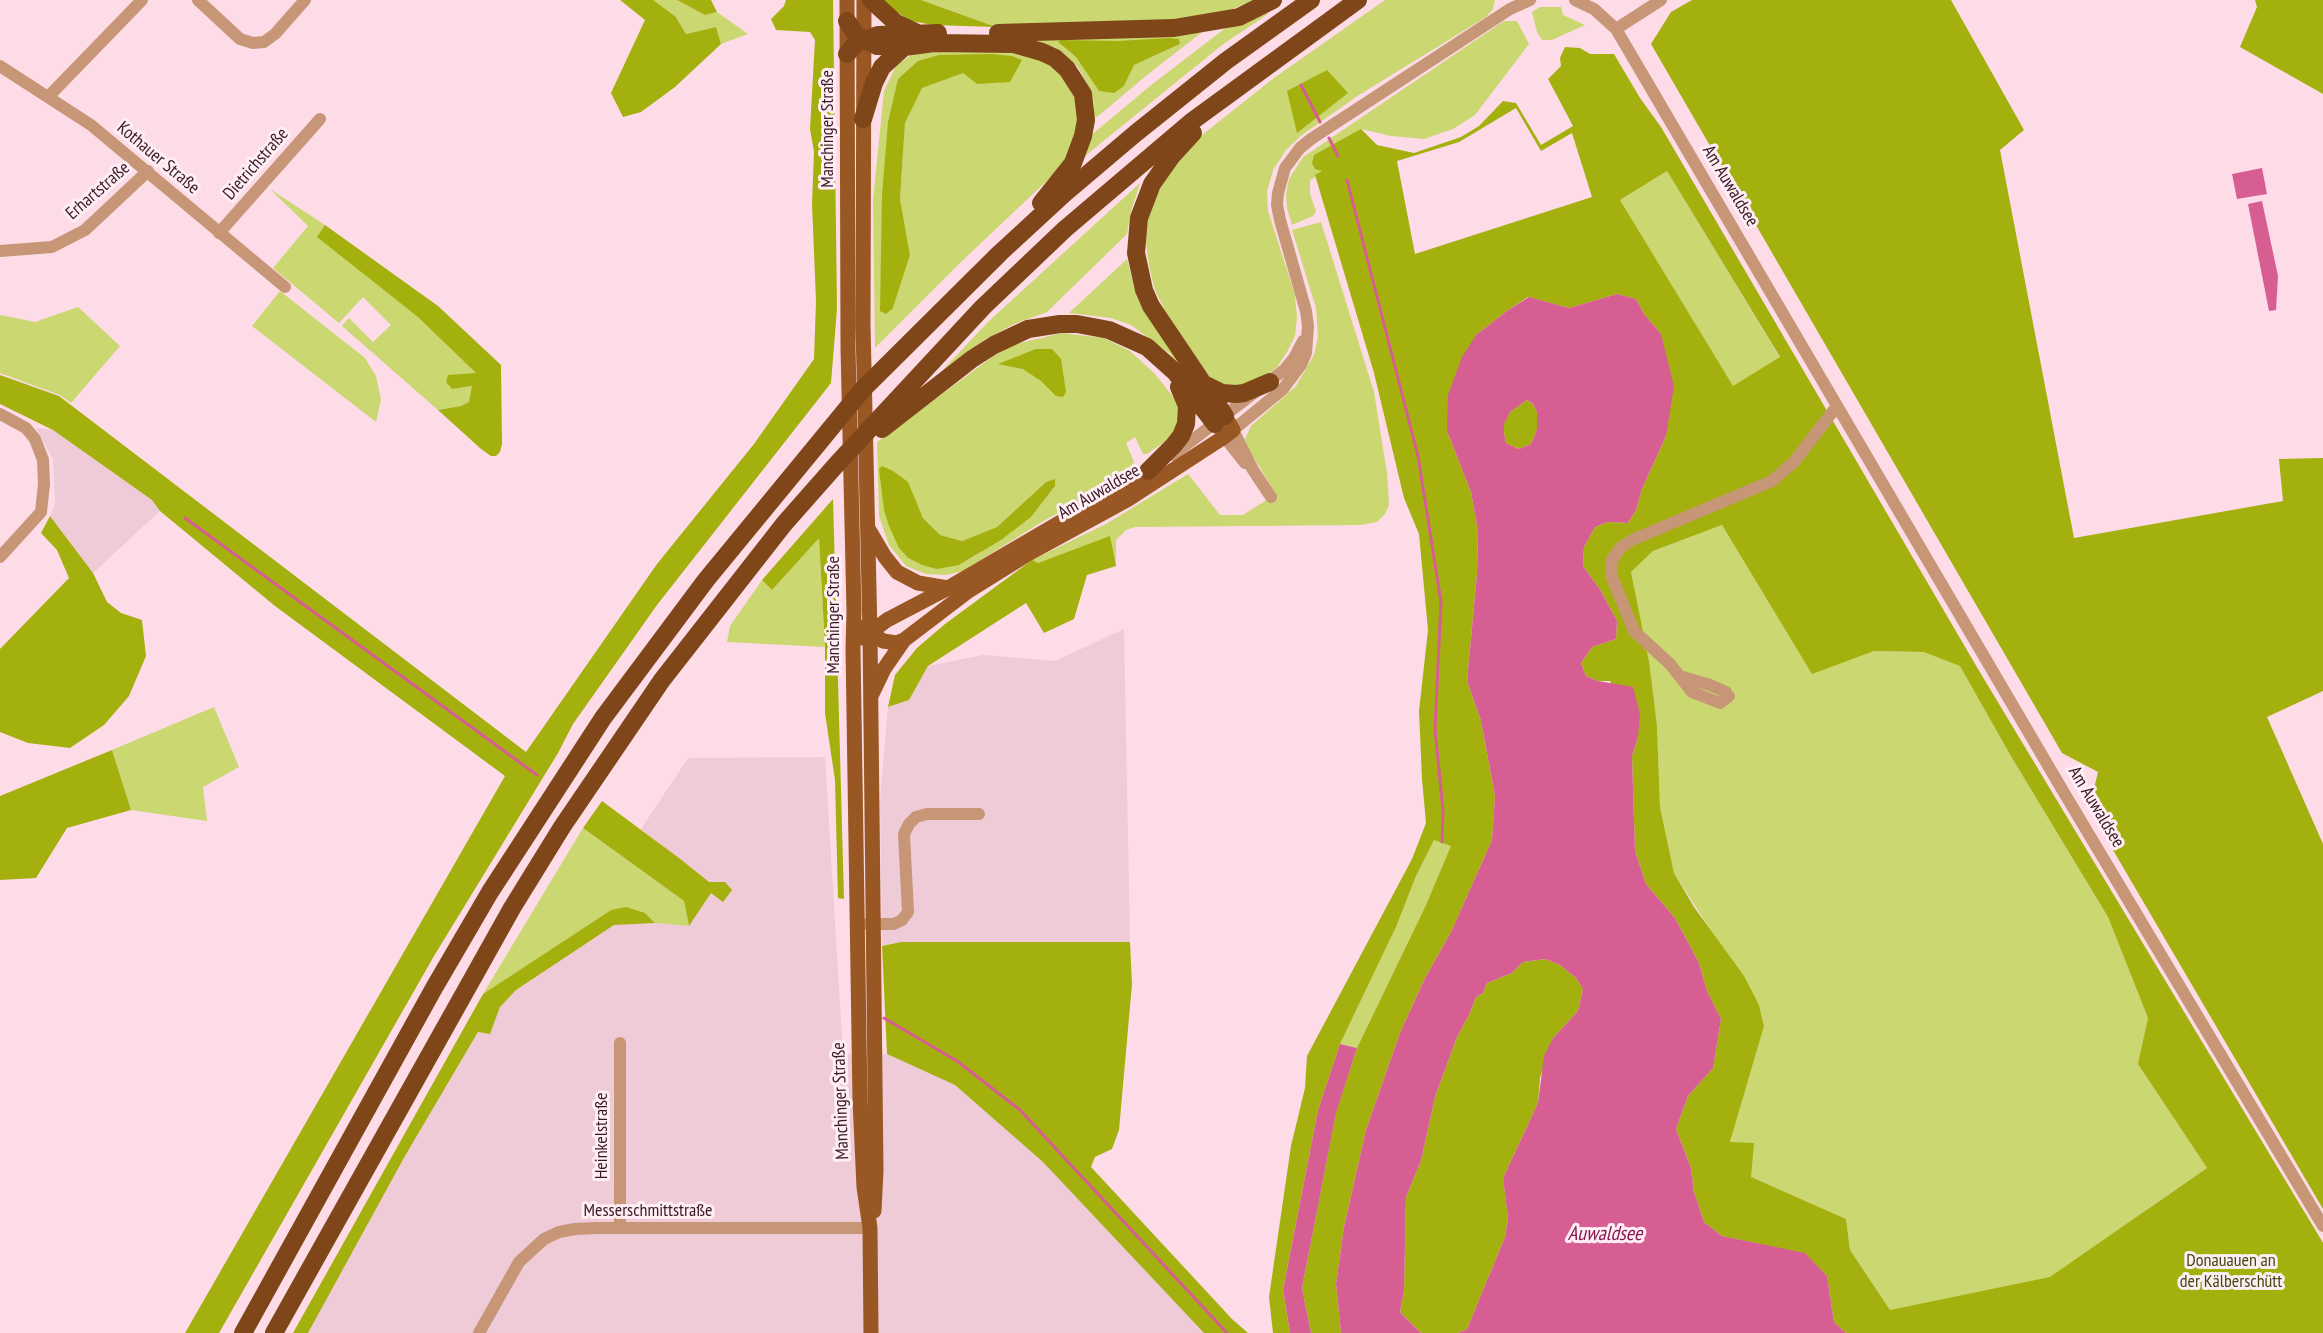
<!DOCTYPE html>
<meta charset="utf-8">
<style>
body{margin:0}
canvas{display:block;background:#fddbe7}
</style>
<canvas width="2323" height="1333"></canvas>
<script>
const ctx = document.querySelector('canvas').getContext('2d');
ctx.lineJoin = 'round';
function fillPath(path, color) { ctx.fillStyle = color; ctx.fill(path, 'evenodd'); }
const toPath = rows => new Path2D(rows.map(r => 'M' + r).join(''));
function strokePath(path, color, width, dash) { ctx.strokeStyle = color; ctx.lineWidth = width; ctx.lineCap = dash ? 'butt' : 'round'; ctx.setLineDash(dash || []); ctx.stroke(path); }
function drawText(font, color, halo, rows, align = 'center') {
  ctx.font = font + ' "PT Sans Narrow",sans-serif'; ctx.lineWidth = 6; ctx.setLineDash([]); ctx.textBaseline = 'middle'; ctx.strokeStyle = halo; ctx.fillStyle = color; for (const [text, x, y, turn = 0] of rows) {
    ctx.save(); ctx.translate(x, y); ctx.rotate((+turn || 0) * Math.PI / 180); ctx.textAlign = isNaN(turn) ? turn : align; if (halo) ctx.strokeText(text, 0, 0); ctx.fillText(text, 0, 0); ctx.restore();
  }
}
fillPath(toPath([
 [36,428,53,430,152,500,160,511,93,573,50,516,55,503,53,459],
 [1124,629,1130,942,901,942,882,946,880,799,888,707,909,700,928,666,983,655,1055,661],
 [825,757,843,1054,887,1054,955,1085,1044,1162,1204,1333,308,1333,405,1156,478,1032,490,1033,500,1007,516,990,614,925,655,923,689,926,711,893,725,882,709,883,641,829,688,758]
]), '#efcbd8');
fillPath(toPath([
 [652,0,677,0,705,15,717,12,748,34,721,44,716,27,686,34,677,18],
 [921,0,1255,0,1217,15,1143,25,996,27],
 [1385,0,1495,0,1493,9,1486,17,1359,95,1302,135,1286,150,1273,170,1267,192,1268,211,1295,295,1297,317,1295,336,1287,352,1277,367,1256,383,1242,388,1225,386,1211,378,1198,362,1166,313,1155,290,1149,266,1146,242,1148,218,1154,199,1179,157,1202,135,1274,78],
 [1540,7,1561,7,1563,15,1585,25,1552,40,1542,40,1537,32,1532,12],
 [1266,11,1268,14,1222,45,1085,156,1084,154,1090,136,1150,86,1232,23],
 [1504,21,1517,21,1529,44,1475,115,1453,129,1424,139,1391,136,1361,129,1320,170,1323,172,1310,180,1310,194,1316,211,1313,216,1292,225,1287,208,1286,194,1289,179,1303,157],
 [1199,31,1201,33,1147,75,1097,117,1093,117,1094,103,1090,89,1078,67,1055,48,1035,40],
 [1169,38,1180,44,1134,65,1124,86,1099,91,1076,57,1062,46],
 [984,48,1040,57,1061,71,1079,106,1079,128,1070,153,1053,175,963,260,875,348,873,200,884,91,896,66,911,55,937,49],
 [1021,60,963,72,921,88,905,123,900,199,910,255,893,308,898,79],
 [1667,171,1780,358,1733,387,1620,200],
 [1140,183,1131,211,1127,234,1047,312,1014,324,986,339,940,373,988,322],
 [270,189,325,225,318,236,419,317,477,374,459,374,452,389,473,386,469,402,461,406,438,410,342,326,349,318,373,342,391,325,363,297,339,323,273,268,308,226],
 [1321,222,1374,392,1387,473,1389,505,1385,514,1377,522,1360,525,1135,527,1126,530,1116,540,1116,566,1109,537,1038,563,1032,560,1106,524,1188,474,1220,515,1243,515,1276,494,1249,450,1245,439,1251,426,1296,386,1314,355,1318,337,1316,308,1292,230],
 [1127,259,1136,295,1145,313,1198,387,1196,388,1169,353,1131,325,1111,318,1069,313],
 [280,291,365,358,376,376,381,400,376,422,252,326],
 [78,307,120,346,71,403,60,395,0,373,0,315,35,322],
 [1062,333,1104,338,1130,351,1154,373,1175,399,1179,410,1180,422,1170,438,1147,454,1143,454,1135,437,1126,443,1134,462,1132,467,1088,496,1040,523,963,571,946,575,926,574,906,566,889,545,879,516,877,442,995,355,1016,344],
 [907,482,923,518,940,535,962,541,997,527,1046,482,1055,486,1031,517,975,556,959,565,922,565,908,558,899,548],
 [1722,525,1812,673,1874,651,1925,652,1960,665,2012,758,2108,917,2148,1018,2139,1065,2207,1168,2149,1208,2224,1207,2304,1211,2323,1243,2323,1333,1890,1310,1850,1250,1846,1219,1750,1177,1730,1142,1764,1025,1759,1005,1674,873,1660,807,1657,726,1631,572,1653,551],
 [819,537,825,647,727,642,730,626,762,580,772,590],
 [214,707,239,767,203,787,207,821,131,810,112,750],
 [583,828,684,901,689,926,655,923,645,913,611,910,483,994],
 [1434,840,1452,845,1426,905,1357,1048,1340,1044,1396,927,1416,876]
]), '#cbd770');
fillPath(toPath([
 [620,0,653,0,676,17,686,34,716,27,721,44,675,87,641,112,623,117,611,93,645,20],
 [677,0,711,0,717,12,705,15],
 [786,0,833,0,837,309,831,383,657,605,573,724,558,753,434,956,219,1333,185,1333,505,776,275,606,160,511,152,500,53,430,0,404,0,375,59,396,526,752,657,564,754,444,814,359,816,301,812,204,814,152,810,129,815,40,810,32,776,30,771,19,784,6],
 [884,0,921,0,996,27,933,25,911,21,889,7],
 [1692,0,1951,0,2024,130,2000,150,2074,538,2283,501,2279,459,2323,458,2323,691,2267,717,2323,844,2323,1209,2089,809,2098,772,2062,753,1651,44,1671,12],
 [2255,0,2323,0,2323,94,2240,47,2257,7],
 [1169,38,1179,39,1180,44,1134,65,1124,86,1114,93,1099,91,1076,57,1058,42,1061,40,1117,41],
 [1565,47,1580,48,1590,54,1614,54,1640,98,1661,127,1978,669,2323,1243,2323,1333,1846,1333,1834,1322,1827,1276,1805,1254,1722,1236,1704,1222,1694,1192,1691,1168,1676,1129,1688,1096,1713,1068,1721,1019,1707,991,1699,963,1675,918,1646,884,1635,851,1632,756,1638,737,1610,681,1598,681,1586,676,1581,663,1592,647,1616,639,1617,621,1601,591,1583,566,1584,547,1595,527,1608,522,1628,523,1636,510,1642,489,1666,436,1661,334,1644,314,1636,299,1617,294,1569,308,1528,297,1508,310,1476,335,1447,431,1471,492,1478,531,1477,574,1467,681,1481,721,1495,796,1492,840,1451,932,1424,980,1400,1033,1366,1130,1344,1227,1336,1284,1341,1333,1311,1333,1302,1288,1336,1112,1357,1048,1426,905,1451,846,1434,840,1416,876,1396,927,1340,1044,1318,1110,1283,1290,1290,1333,1273,1333,1269,1297,1291,1146,1305,1088,1307,1056,1412,859,1426,823,1422,779,1419,711,1428,630,1419,534,1404,498,1374,373,1315,175,1322,171,1315,169,1312,163,1314,155,1361,129,1377,145,1414,153,1461,137,1479,126,1503,101,1516,103,1541,145,1573,126,1548,79,1561,66,1560,58],
 [1516,108,1541,151,1572,133,1592,197,1415,254,1397,161,1459,142],
 [1667,171,1780,357,1733,386,1620,200],
 [1722,525,1812,674,1874,651,1924,652,1960,666,2012,758,2108,917,2148,1018,2138,1064,2207,1168,2050,1277,1890,1310,1850,1250,1846,1219,1751,1177,1754,1143,1730,1142,1764,1026,1759,1005,1744,976,1694,907,1674,873,1660,807,1657,726,1649,662,1631,572,1653,551],
 [991,54,1012,56,1022,60,1010,82,977,84,963,73,922,88,905,123,900,199,910,255,893,308,886,314,880,311,882,195,888,122,898,79,918,61,939,55],
 [1327,70,1348,93,1297,133,1287,91],
 [325,225,438,306,501,365,502,444,500,452,496,456,491,456,481,449,438,410,461,406,469,402,472,386,452,389,446,382,448,375,476,373,418,317,317,237],
 [1036,349,1052,349,1061,359,1066,392,1063,397,1056,396,1041,381,1023,369,998,364],
 [1527,400,1533,404,1537,412,1537,429,1531,444,1519,449,1506,443,1504,433,1504,423,1510,412],
 [882,466,893,471,908,482,923,518,940,535,962,541,997,527,1046,482,1055,479,1055,486,1031,517,1001,540,959,565,937,569,922,565,908,558,899,548,889,526,884,510,879,469],
 [833,499,844,899,838,898,835,780,825,713,825,647,819,538,772,590,762,580],
 [50,516,93,573,107,602,121,613,142,620,146,656,129,696,104,725,70,748,28,743,0,732,0,649,69,578,57,550,41,533],
 [1110,536,1116,566,1087,575,1074,619,1044,633,1026,603,928,666,909,700,888,707,895,675,917,648,945,624,1032,560,1038,563],
 [112,750,131,810,67,828,36,878,0,880,0,796],
 [602,801,679,858,709,882,725,882,732,890,723,902,711,893,689,926,684,901,583,828],
 [626,907,645,913,655,923,614,925,516,990,500,1007,490,1034,478,1032,405,1156,308,1333,293,1333,483,994,611,910],
 [901,942,1130,942,1132,984,1119,1130,1112,1149,1095,1157,1091,1167,1232,1319,1248,1333,1204,1333,1043,1162,955,1085,887,1054,882,946],
 [1545,959,1560,965,1576,978,1583,989,1578,1011,1553,1038,1540,1078,1538,1103,1503,1178,1508,1218,1505,1237,1467,1329,1458,1333,1421,1333,1400,1312,1404,1290,1406,1197,1421,1161,1435,1097,1457,1037,1469,1015,1476,997,1483,993,1487,983,1512,973,1523,962]
]), '#a4b00e');
fillPath(toPath([
 [2262,168,2267,194,2237,199,2232,174],
 [2262,201,2278,276,2276,310,2269,311,2248,204],
 [1617,294,1636,299,1644,314,1661,334,1674,386,1666,436,1642,489,1636,510,1628,523,1608,522,1595,527,1584,547,1583,566,1601,591,1617,621,1616,639,1592,647,1581,663,1586,676,1598,681,1633,687,1640,714,1638,737,1632,756,1635,851,1646,884,1675,918,1699,963,1707,991,1721,1019,1713,1068,1688,1096,1676,1129,1691,1168,1694,1192,1704,1222,1722,1236,1805,1253,1827,1276,1834,1322,1846,1333,1458,1333,1467,1329,1505,1237,1508,1218,1503,1178,1538,1103,1544,1056,1553,1038,1578,1011,1583,989,1576,978,1560,965,1545,959,1523,962,1512,973,1487,983,1483,993,1476,997,1469,1015,1457,1037,1435,1097,1421,1161,1406,1197,1404,1290,1400,1312,1421,1333,1341,1333,1336,1284,1344,1227,1366,1130,1400,1033,1424,980,1451,932,1492,840,1495,796,1481,721,1467,681,1477,574,1478,531,1471,492,1447,431,1448,395,1462,357,1476,335,1508,310,1529,297,1569,308],
 [1527,400,1533,404,1537,412,1537,429,1531,444,1519,449,1506,443,1504,433,1504,424,1510,412],
 [1340,1044,1357,1048,1336,1113,1302,1288,1311,1333,1290,1333,1283,1290,1318,1110]
]), '#d75e93');
strokePath(toPath([
 [1301,85,1320,122],
 [1329,138,1338,156],
 [1347,180,1418,456,1441,602,1435,729,1443,811,1442,842],
 [185,518,537,775],
 [884,1018,957,1061,1020,1110,1227,1333]
]), '#d75e93', 3);
strokePath(toPath([
 [198,0,240,39,253,43,264,42,275,34,305,0],
 [1575,0,1594,9,1616,29,2063,791,2323,1226],
 [1616,29,1661,0],
 [0,66,91,125,285,287],
 [48,97,142,0],
 [219,233,320,119],
 [0,251,52,247,85,230,148,171],
 [0,414,26,428,35,439,43,460,44,484,41,512,0,557],
 [1219,430,1245,463],
 [1173,455,1284,370,1294,358,1303,341],
 [1271,497,1253,470,1233,430,1283,389,1301,365,1306,353,1308,326,1306,311,1280,220,1277,205,1278,193,1285,168,1300,148,1311,139,1510,9,1530,0],
 [1683,677,1710,685,1726,692],
 [1729,696,1720,703,1692,692,1670,664,1634,631,1611,575,1612,560,1621,547,1634,539,1772,481,1794,462,1837,406],
 [867,924,894,924,902,920,908,912,904,834,909,824,916,817,927,814,979,814],
 [620,1043,620,1228],
 [479,1333,519,1262,544,1239,559,1232,575,1229,597,1228,870,1228]
]), '#c69677', 12);
strokePath(toPath([
 [847,0,848,348,854,612,853,648,860,1101,864,1187,870,1228,871,1333],
 [864,0,863,325,870,633,876,1171,874,1211],
 [869,530,885,557,897,572,918,583,948,588],
 [864,627,883,641,897,643,904,640,967,592,1028,554,1127,500,1224,437,1233,430,1225,416],
 [863,638,887,620,948,588,1148,471],
 [871,696,884,669,904,640]
]), '#995723', 15);
strokePath(toPath([
 [871,0,896,23,915,32],
 [847,21,856,35,877,46,904,47,934,43,1014,44,1042,52,1055,58,1067,69,1083,94,1086,120,1083,136,1073,163,1041,203],
 [998,33,1174,28,1239,17,1273,0],
 [847,54,856,43,878,35,938,33],
 [863,119,874,83,882,67,904,47],
 [1193,133,1171,157,1152,184,1139,218,1136,253,1144,290,1151,306,1225,416],
 [1204,384,1222,393,1236,394,1244,393,1270,382],
 [882,429,972,359,994,345,1028,329,1060,324,1077,324,1109,330,1147,347,1175,372,1215,424],
 [1148,471,1174,445,1181,436,1186,424,1187,406,1179,387],
 [243,1333,434,988,490,892,603,718,706,580,863,389,1000,253,1064,194,1136,133,1226,61,1311,0],
 [274,1333,512,908,562,827,662,680,784,524,836,465,983,307,1065,229,1191,122,1358,0]
]), '#7e4619', 18);
drawText('18px', '#371a26', '#ffeef4', [
 ["Manchinger Straße",828,129,-90],
 ["Kothauer Straße",158,158,40],
 ["Dietrichstraße",256,164,-49],
 ["Am Auwaldsee",1730,186,59],
 ["Erhartstraße",98,191,-41],
 ["Am Auwaldsee",1099,492,-30],
 ["Manchinger Straße",834,615,-90],
 ["Am Auwaldsee",2096,807,59],
 ["Manchinger Straße",841,1101,-92],
 ["Heinkelstraße",602,1136,-90],
 ["Messerschmittstraße",648,1211]
]);
drawText('18px', '#434810', '#ffeef4', [
 ["Donauauen an",2231,1261],
 ["der Kälberschütt",2231,1282]
]);
drawText('italic 20px', '#881952', '#ffeef4', [
 ["Auwaldsee",1605,1234]
]);
</script>
